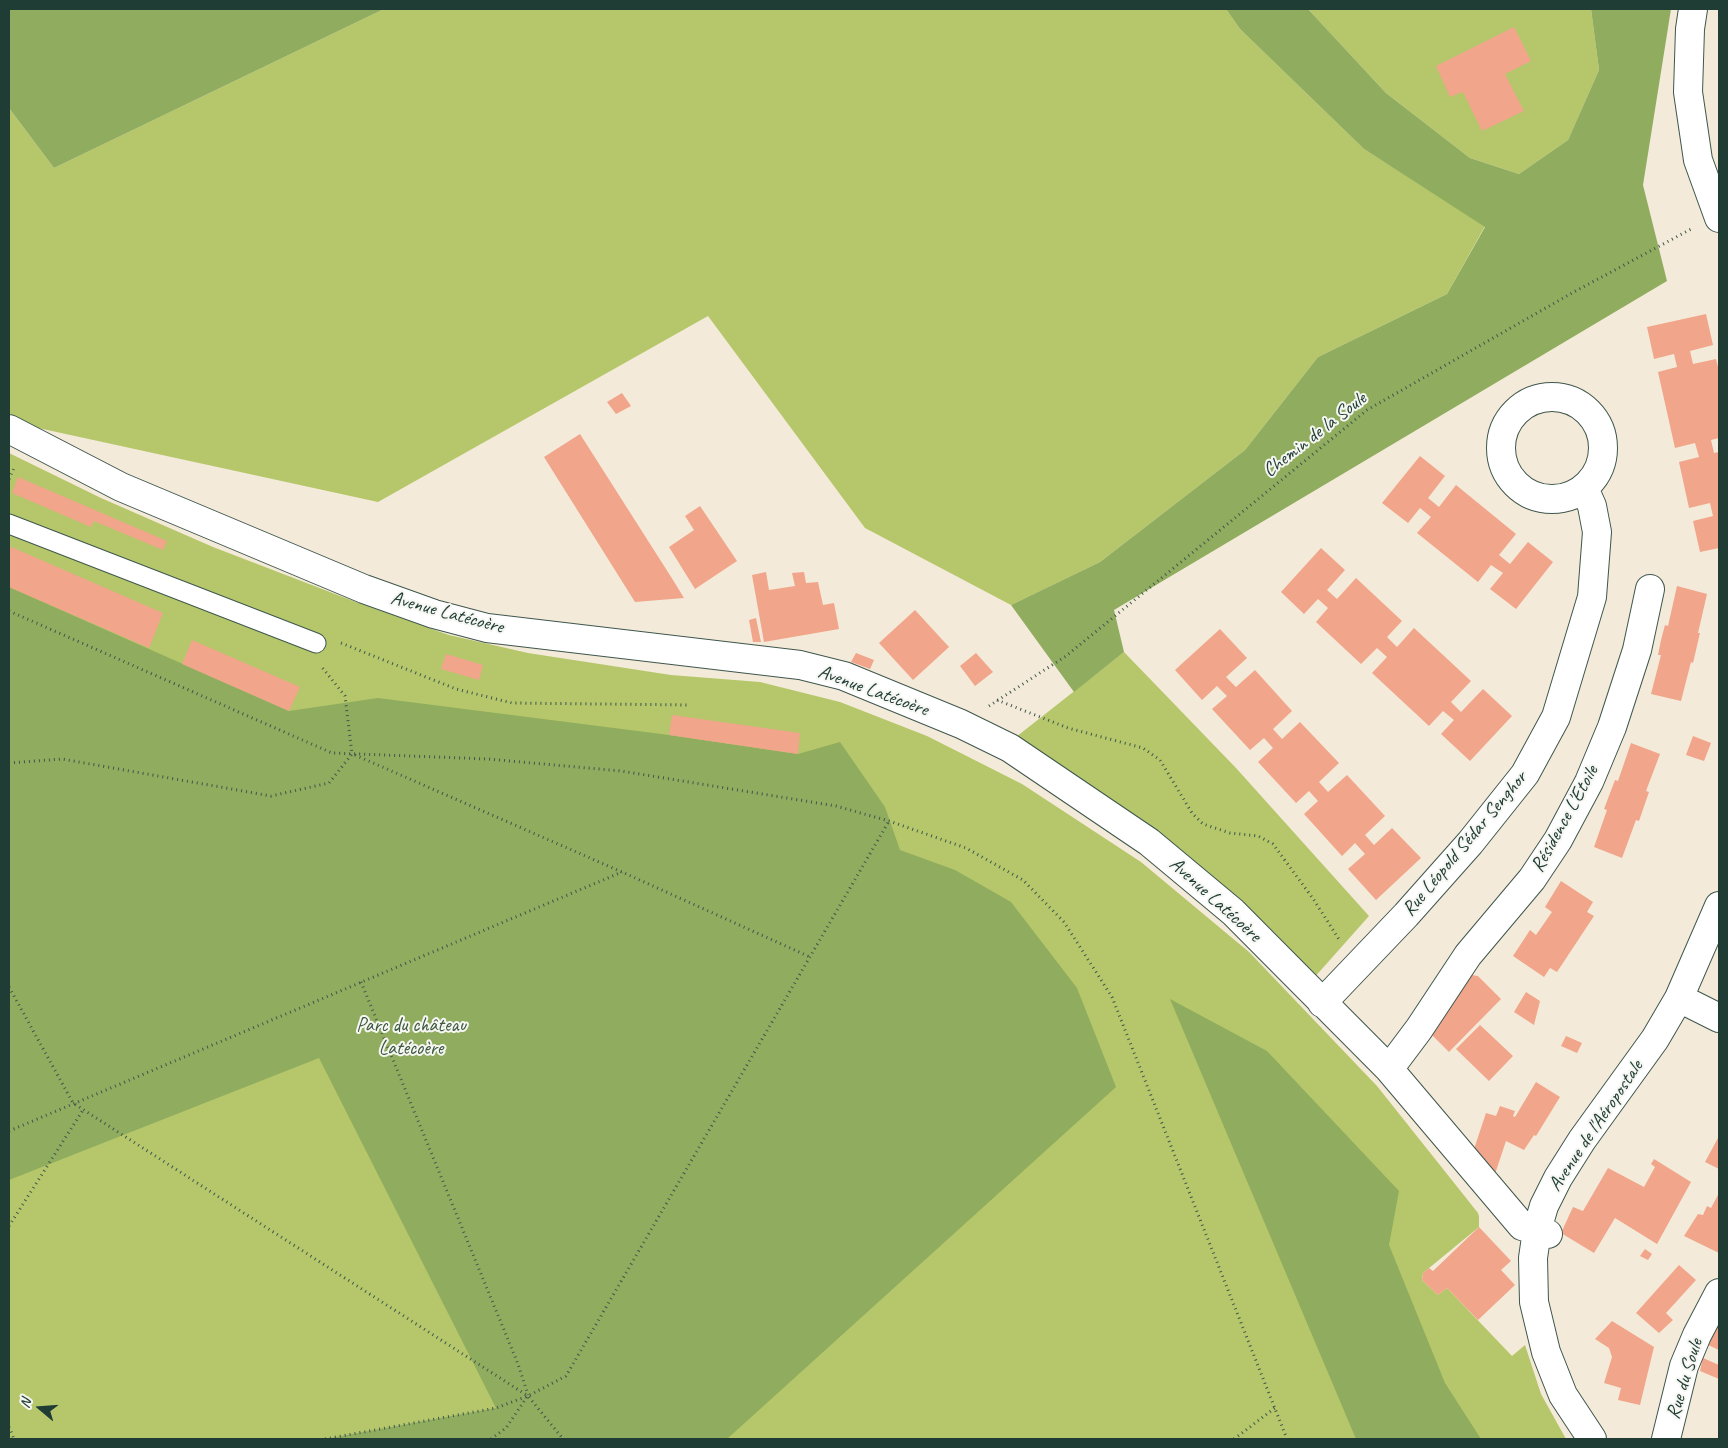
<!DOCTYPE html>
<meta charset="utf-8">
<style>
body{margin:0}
#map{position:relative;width:1728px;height:1448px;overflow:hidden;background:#f4ead9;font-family:Caveat,sans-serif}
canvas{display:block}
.frame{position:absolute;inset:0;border:10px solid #1f3d34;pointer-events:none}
.north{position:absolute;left:15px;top:1383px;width:50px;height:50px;-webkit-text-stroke:4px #f6f6f2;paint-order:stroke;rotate:288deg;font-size:14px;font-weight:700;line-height:20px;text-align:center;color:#1f3d34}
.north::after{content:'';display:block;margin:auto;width:18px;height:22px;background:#1f3d34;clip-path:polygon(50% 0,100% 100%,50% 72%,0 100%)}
</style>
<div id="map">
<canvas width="1728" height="1448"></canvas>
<div class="frame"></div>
<div class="north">N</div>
</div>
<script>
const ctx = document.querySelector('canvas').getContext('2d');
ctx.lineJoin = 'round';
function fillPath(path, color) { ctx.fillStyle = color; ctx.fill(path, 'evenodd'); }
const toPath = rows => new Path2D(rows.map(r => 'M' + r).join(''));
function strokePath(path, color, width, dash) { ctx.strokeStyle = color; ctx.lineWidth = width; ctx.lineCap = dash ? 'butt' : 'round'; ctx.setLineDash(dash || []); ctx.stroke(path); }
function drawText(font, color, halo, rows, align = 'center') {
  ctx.font = font + ' Caveat,sans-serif'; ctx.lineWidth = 4; ctx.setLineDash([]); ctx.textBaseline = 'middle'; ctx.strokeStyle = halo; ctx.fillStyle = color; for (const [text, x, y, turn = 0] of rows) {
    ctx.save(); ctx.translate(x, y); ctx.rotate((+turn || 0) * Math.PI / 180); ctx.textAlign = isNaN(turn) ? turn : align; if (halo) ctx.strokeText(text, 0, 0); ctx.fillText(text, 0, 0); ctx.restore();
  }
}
fillPath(toPath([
 [384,9,1226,9,1240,29,1364,149,1485,226,1447,294,1318,357,1245,450,1100,562,1011,605,865,528,708,316,378,502,29,426,9,413,9,108,54,168],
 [1308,9,1591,9,1599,70,1568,140,1519,174,1470,158,1386,93],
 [9,453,101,498,213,547,356,602,449,635,528,653,671,675,760,682,840,702,927,736,1022,784,1141,862,1249,952,1377,1086,1478,1213,1479,1216,1479,1227,1423,1273,1422,1280,1438,1295,1447,1288,1512,1356,1525,1345,1541,1394,1566,1439,9,1439],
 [1124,652,1236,768,1369,916,1313,979,1016,737]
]), '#b5c76a');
fillPath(toPath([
 [9,9,384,9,54,168,9,108],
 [1226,9,1308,9,1386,93,1470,158,1519,174,1568,140,1599,70,1591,9,1671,9,1643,185,1667,281,1114,610,1124,652,1074,692,1011,605,1100,562,1245,450,1318,357,1447,294,1485,227,1364,149,1240,29],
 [9,587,289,711,378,698,669,735,798,754,840,742,885,807,900,850,955,870,1011,902,1077,988,1116,1087,727,1439,325,1439,496,1408,319,1058,9,1180],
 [1170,999,1267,1051,1399,1191,1389,1245,1445,1383,1481,1439,1356,1439]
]), '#90ac5e');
fillPath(toPath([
 [1514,27,1531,61,1505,74,1524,111,1482,131,1463,92,1450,97,1436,66],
 [1706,314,1713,345,1690,351,1693,364,1716,359,1719,371,1719,438,1711,440,1714,453,1719,452,1719,548,1700,552,1693,521,1713,516,1710,503,1689,508,1679,462,1699,457,1695,443,1675,448,1658,372,1677,367,1674,354,1654,359,1647,327],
 [622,393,631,406,616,414,607,402],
 [580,434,673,580,684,598,635,602,544,457],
 [1420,456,1445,476,1428,498,1439,507,1456,485,1516,534,1499,555,1510,564,1528,542,1553,562,1516,609,1490,589,1503,573,1491,565,1478,582,1417,533,1431,517,1420,508,1408,523,1382,503],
 [18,477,167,541,163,550,94,521,91,527,12,493],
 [700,506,737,561,695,589,669,547,694,530,685,516],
 [9,546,163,613,149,648,9,587],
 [1321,548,1345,570,1327,590,1337,599,1356,578,1402,621,1387,637,1397,647,1414,628,1471,681,1451,702,1461,712,1483,689,1512,716,1470,761,1441,734,1454,720,1443,711,1429,726,1372,673,1387,657,1377,648,1361,664,1316,622,1328,608,1318,599,1304,614,1281,592],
 [766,572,769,590,795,586,792,573,804,572,806,583,818,582,823,605,834,603,839,629,764,642,752,575],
 [1677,586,1707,594,1698,633,1700,633,1693,663,1691,662,1681,701,1651,694,1661,655,1658,655,1661,640,1665,625,1668,626],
 [915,610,949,647,913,680,879,643],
 [756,618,761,642,753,642,749,620],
 [1220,629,1247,658,1226,677,1236,687,1255,670,1292,711,1273,729,1282,739,1300,722,1339,763,1319,782,1328,792,1347,775,1385,816,1365,835,1374,845,1392,828,1421,858,1376,900,1348,869,1365,854,1355,843,1342,856,1304,814,1318,801,1309,791,1296,803,1258,762,1273,748,1264,738,1250,750,1212,709,1227,696,1217,686,1202,700,1175,670],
 [192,640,300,687,289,711,182,664],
 [856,653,874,660,870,669,851,662],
 [976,653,993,672,975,686,960,666],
 [446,654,483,665,479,680,441,669],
 [672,715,800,733,798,754,669,735],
 [1693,736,1711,743,1704,761,1686,755],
 [1631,743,1660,754,1646,791,1649,792,1639,821,1636,820,1622,858,1594,847,1607,810,1604,809,1615,780,1618,781],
 [1561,881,1593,902,1587,912,1594,916,1557,972,1550,968,1544,977,1513,956,1530,930,1536,935,1552,912,1545,907],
 [1466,974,1478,976,1501,999,1449,1052,1429,1032,1445,1015,1442,1012],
 [1526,992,1540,1001,1534,1025,1514,1012],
 [1480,1025,1513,1056,1489,1081,1456,1049],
 [1566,1036,1582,1043,1577,1053,1561,1046],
 [1536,1082,1560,1097,1536,1136,1534,1135,1524,1150,1506,1141,1495,1174,1474,1149,1486,1113,1496,1116,1500,1106,1515,1111,1513,1116,1515,1117],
 [1718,1138,1719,1138,1719,1169,1705,1162],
 [1654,1159,1691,1182,1657,1244,1615,1218,1594,1253,1561,1233,1573,1207,1583,1211,1608,1168,1644,1187,1655,1167,1651,1164],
 [1719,1193,1719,1253,1684,1236,1698,1214,1703,1215,1707,1206,1711,1208],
 [1479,1227,1511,1261,1501,1270,1515,1285,1478,1320,1447,1288,1438,1295,1422,1280,1423,1273,1429,1268,1433,1271],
 [1645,1249,1652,1254,1648,1260,1640,1256],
 [1679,1265,1696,1280,1666,1313,1673,1320,1659,1333,1636,1313],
 [1612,1321,1654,1347,1640,1405,1618,1400,1621,1388,1604,1383,1612,1357,1609,1348,1595,1339],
 [1719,1323,1719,1350,1706,1344],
 [1703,1358,1719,1365,1719,1379,1700,1371]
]), '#f1a58a');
const service = toPath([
 [9,524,316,643]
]);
const minor = toPath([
 [1693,9,1690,29,1688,92,1698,160,1719,218],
 '1501 448a51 51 0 1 1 102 0a51 51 0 1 1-102 0Z',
 [9,429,121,487,364,589,434,614,487,628,800,665,844,676,961,724,1010,748,1149,842,1233,912,1389,1069,1522,1226,1548,1234],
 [1679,998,1719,1018],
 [1322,1003,1406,915,1470,843,1525,774,1556,717,1592,597,1597,532,1592,506,1584,488],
 [1389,1069,1419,1029,1468,955,1532,879,1558,840,1589,782,1612,727,1637,650,1650,589],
 [1592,1439,1563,1395,1546,1352,1534,1302,1533,1258,1537,1230,1544,1206,1558,1178,1582,1140,1655,1039,1679,998,1719,906],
 [1666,1439,1684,1366,1697,1335,1719,1293]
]);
strokePath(service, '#3f574d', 21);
strokePath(minor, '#3f574d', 30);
strokePath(toPath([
 [9,479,15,466],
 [9,611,332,753,488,759,621,771,836,806,889,821,966,848,1023,880,1064,922,1112,997,1287,1439],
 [341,643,456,689,512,703,690,705],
 [997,700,1068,728,1143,748,1160,760,1192,813,1203,824,1230,833,1258,836,1273,844,1314,900,1340,941],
 [989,706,1066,656,1367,410,1572,293,1693,228],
 [355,755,622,872,810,957],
 [9,763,62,759,271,796,329,783,352,754,345,696,321,666],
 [361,982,518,1364,528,1395],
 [9,987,73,1103,528,1396,563,1439],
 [9,1131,622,872],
 [9,1226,83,1110],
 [9,1427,14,1439],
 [325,1439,496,1408,528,1396,566,1376,889,821],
 [491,1439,506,1428,527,1397],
 [1234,1439,1275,1408]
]), '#3f574d', 3, [1, 4]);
strokePath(service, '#fff', 19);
strokePath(minor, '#fff', 28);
drawText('20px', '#1f3d34', '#f6f6f2', [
 ["Chemin de la Soule",1315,435,-38],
 ["Avenue Latécoère",447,613,15],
 ["Avenue Latécoère",873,691,20],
 ["Résidence L'Etoile",1565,819,-61],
 ["Rue Léopold Sédar Senghor",1465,844,-50],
 ["Avenue Latécoère",1215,900,42],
 ["Avenue de l'Aéropostale",1596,1126,-56],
 ["Rue du Soule",1685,1379,-73]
]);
drawText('20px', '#3d593f', '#f6f6f2', [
 ["Parc du château",411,1026],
 ["Latécoère",411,1049]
]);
</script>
